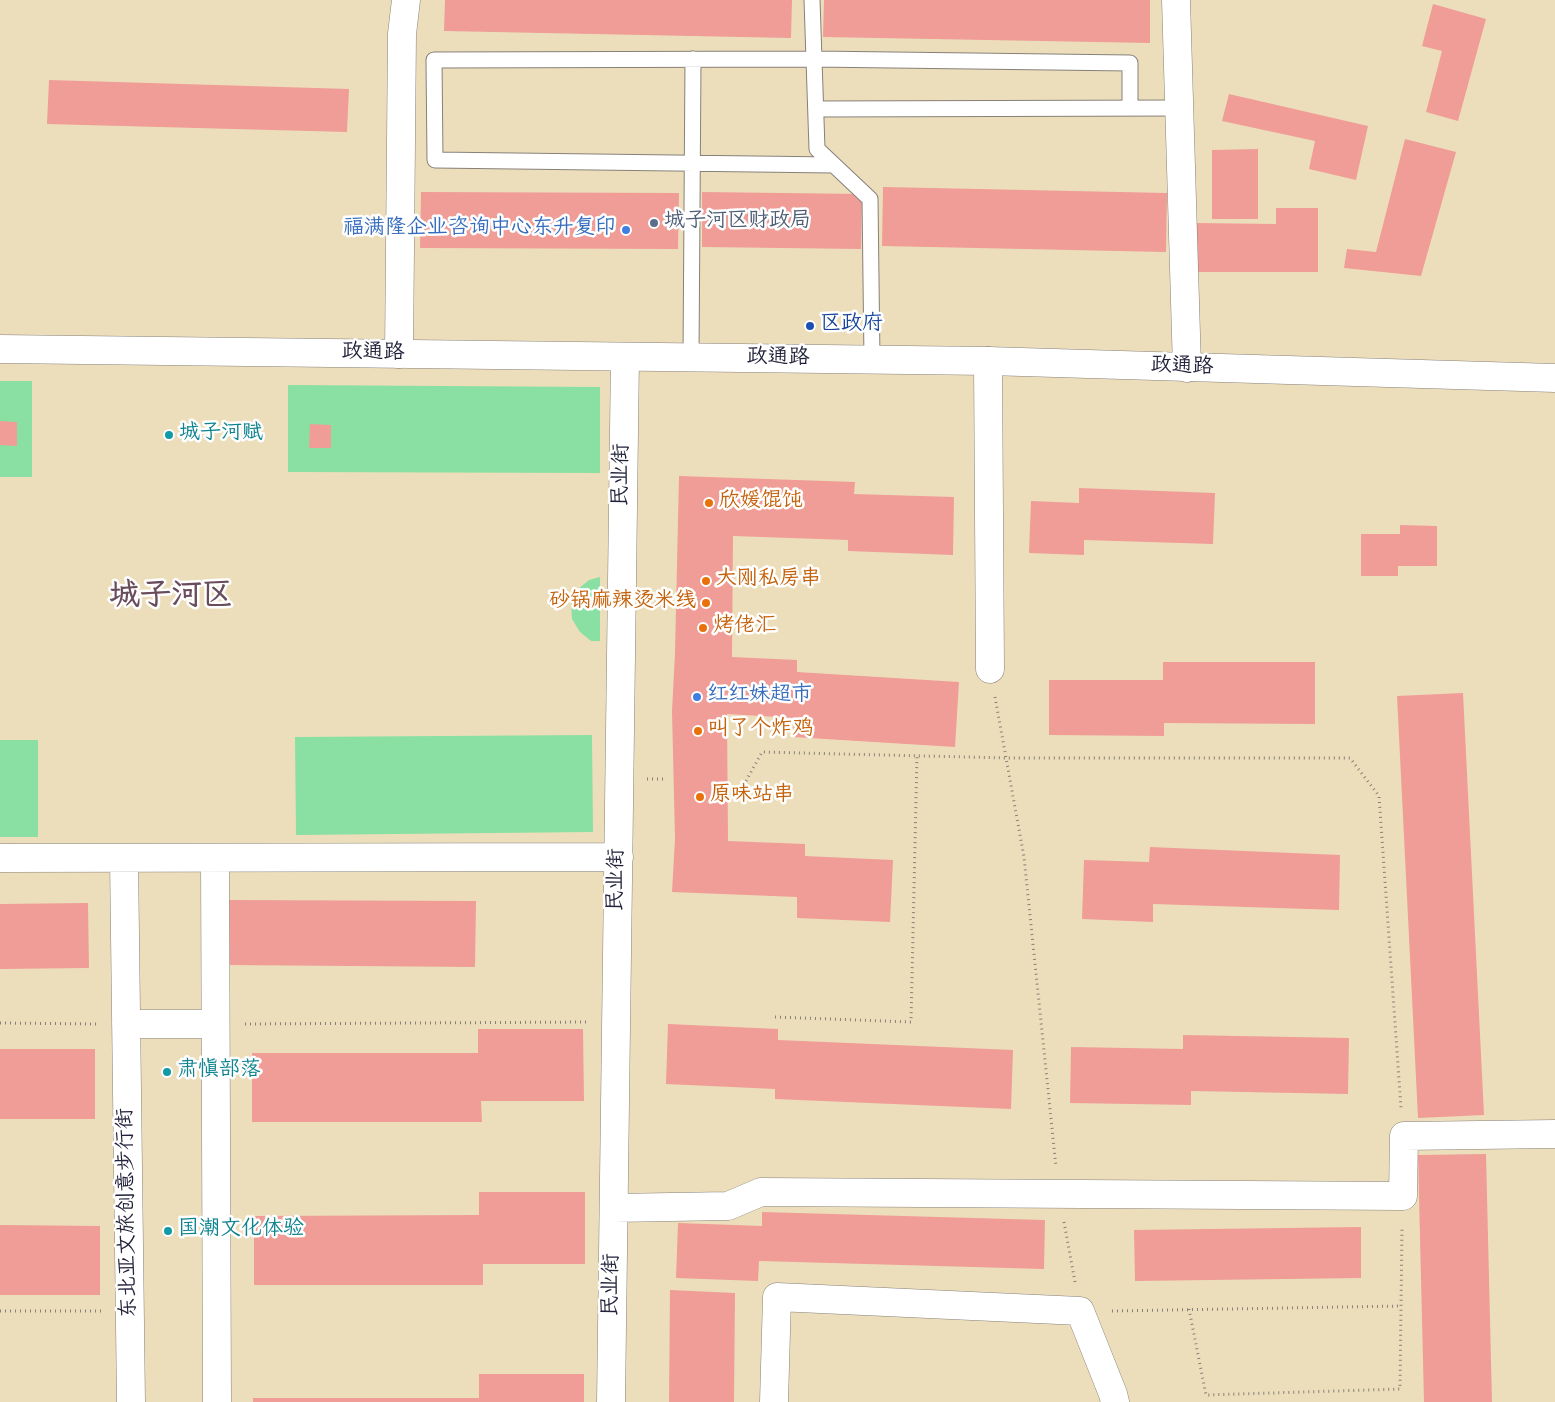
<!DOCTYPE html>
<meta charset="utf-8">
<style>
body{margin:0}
canvas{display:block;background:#ecdeba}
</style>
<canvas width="1555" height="1402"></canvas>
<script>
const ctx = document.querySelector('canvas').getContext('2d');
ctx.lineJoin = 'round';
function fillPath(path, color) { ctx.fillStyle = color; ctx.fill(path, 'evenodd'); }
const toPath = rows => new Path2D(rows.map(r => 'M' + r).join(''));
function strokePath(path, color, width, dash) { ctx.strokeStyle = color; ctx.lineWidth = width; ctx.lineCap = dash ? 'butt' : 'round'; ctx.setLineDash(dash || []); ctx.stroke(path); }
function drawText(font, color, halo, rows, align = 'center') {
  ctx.font = font + ' "Indie Flower","LXGW WenKai TC",sans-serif'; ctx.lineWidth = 5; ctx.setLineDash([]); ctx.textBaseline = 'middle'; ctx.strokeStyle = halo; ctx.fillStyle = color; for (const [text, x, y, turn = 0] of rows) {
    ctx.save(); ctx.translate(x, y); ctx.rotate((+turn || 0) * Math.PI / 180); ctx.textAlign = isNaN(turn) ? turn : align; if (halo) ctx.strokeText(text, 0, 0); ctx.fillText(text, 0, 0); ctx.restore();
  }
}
fillPath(toPath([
 [0,381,32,381,32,477,0,477],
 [288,385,600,387,600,473,288,472],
 [600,577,600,641,591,641,580,632,572,619,571,602,578,589,589,580],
 [592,735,593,832,296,835,295,737],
 [0,740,38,740,38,837,0,837]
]), '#8ae0a3');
fillPath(toPath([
 [445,0,792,0,791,38,444,31],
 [824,0,1150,0,1150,43,823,37],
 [1433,4,1486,19,1458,121,1426,112,1442,51,1422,46],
 [49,80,349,89,347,132,47,124],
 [1229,94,1368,126,1356,180,1309,169,1315,141,1222,121],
 [1405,139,1456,152,1421,276,1344,268,1347,249,1376,252],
 [1258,149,1258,219,1212,219,1212,150],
 [883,187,1167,193,1166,252,882,246],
 [421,192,679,193,678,249,420,248],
 [702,192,862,194,861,249,702,247],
 [1276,208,1318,208,1318,272,1196,272,1196,223,1276,224],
 [0,421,17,422,17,446,0,445],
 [310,424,331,425,331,448,309,448],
 [679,476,855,482,854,494,954,497,953,555,848,551,848,540,733,536,732,657,797,660,797,672,959,682,955,747,793,737,794,718,727,714,728,841,805,844,805,856,893,860,890,922,797,918,797,897,672,892,675,839,672,711,675,653],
 [1079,488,1215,493,1213,544,1084,540,1084,555,1029,553,1031,501,1079,503],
 [1400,525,1437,526,1437,566,1398,566,1398,576,1361,576,1361,534,1400,534],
 [1163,662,1315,662,1315,724,1164,723,1164,736,1049,735,1049,680,1163,680],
 [1463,693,1484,1115,1418,1118,1397,696],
 [1150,847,1340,855,1339,910,1153,904,1153,922,1082,919,1084,860,1149,862],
 [227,900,476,901,475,967,226,965],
 [88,903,89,968,0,969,0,904],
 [668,1024,778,1029,778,1040,1013,1050,1011,1109,775,1099,775,1089,666,1084],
 [478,1029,583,1029,584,1101,481,1101,482,1122,252,1122,252,1053,478,1053],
 [1183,1035,1349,1038,1348,1094,1191,1091,1191,1105,1070,1103,1071,1047,1183,1049],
 [0,1049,95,1049,95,1119,0,1119],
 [1486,1154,1492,1402,1424,1402,1418,1155],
 [479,1192,585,1192,585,1264,483,1264,483,1285,254,1285,254,1216,479,1215],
 [762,1212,1045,1220,1044,1269,759,1261,758,1281,676,1278,678,1223,762,1226],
 [0,1225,100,1226,100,1295,0,1295],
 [1361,1227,1361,1278,1135,1281,1134,1230],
 [670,1290,735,1293,734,1402,669,1402],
 [479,1374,584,1374,584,1402,253,1402,253,1398,479,1398]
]), '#f09d98');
const lane = toPath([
 [812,0,817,149,870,199,872,360],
 [816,109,1180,108],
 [834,165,435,160,434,60,814,59,1130,63,1130,108],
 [691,358,693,59]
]);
const street = toPath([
 [1176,0,1187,368],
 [399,354,402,34,406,0],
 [988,361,990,669],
 [0,858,619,857],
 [124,858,131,1402],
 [215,858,217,1402],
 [126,1024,215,1024],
 [614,1208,728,1206,761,1192,1403,1196,1404,1136,1555,1134],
 [611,1402,625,357],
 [774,1402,777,1297,1080,1311,1113,1394,1115,1402]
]);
const secondary = toPath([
 [0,349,988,361,1555,378]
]);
strokePath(lane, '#87807a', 17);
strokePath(street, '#87807a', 29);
strokePath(secondary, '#87807a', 29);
strokePath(toPath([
 [995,697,1024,857,1056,1167],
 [647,779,664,779],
 [746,781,762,752,1006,758,1350,758,1379,796,1401,1108],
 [775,1017,911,1022,917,756],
 [0,1023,98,1024],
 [245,1024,588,1022],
 [1064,1222,1075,1282],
 [1189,1309,1206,1395,1400,1389,1402,1226],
 [0,1311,102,1311],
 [1112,1311,1401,1306]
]), '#87807a', 3, [1, 4]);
strokePath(lane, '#fff', 15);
strokePath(street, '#fff', 28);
strokePath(secondary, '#fff', 28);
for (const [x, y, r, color] of [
 [654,223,5,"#5c6f8a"],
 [626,230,5,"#3f7fe0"],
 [810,326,5,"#1a4fb4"],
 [169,435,5,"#0f9aa8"],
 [709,503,5,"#e8710a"],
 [706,581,5,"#e8710a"],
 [706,603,5,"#e8710a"],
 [703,628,5,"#e8710a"],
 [697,697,5,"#3f7fe0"],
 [698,731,5,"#e8710a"],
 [700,797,5,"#e8710a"],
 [167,1072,5,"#0f9aa8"],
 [168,1231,5,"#0f9aa8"]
]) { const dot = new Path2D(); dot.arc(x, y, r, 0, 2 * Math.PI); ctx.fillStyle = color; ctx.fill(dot); strokePath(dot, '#fff', 2); }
drawText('21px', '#4e5e75', '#fff', [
 ["城子河区财政局",664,223]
], 'left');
drawText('21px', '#366cbe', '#fff', [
 ["福满隆企业咨询中心东升复印",616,230],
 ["红红妹超市",707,697,"left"]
], 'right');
drawText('21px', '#164399', '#fff', [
 ["区政府",820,326]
], 'left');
drawText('21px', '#22223b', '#fff', [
 ["政通路",373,354,1],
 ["政通路",778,359,1],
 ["政通路",1182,368,2],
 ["民业街",623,475,-89],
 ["民业街",618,880,-89],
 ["东北亚文旅创意步行街",129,1213,-91],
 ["民业街",613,1285,-89]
]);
drawText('21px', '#0d838f', '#fff', [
 ["城子河赋",179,435],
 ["肃慎部落",177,1072],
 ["国潮文化体验",178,1231]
], 'left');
drawText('21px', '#c56008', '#fff', [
 ["欣媛馄饨",719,503],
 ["大刚私房串",716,581],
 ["砂锅麻辣烫米线",696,603,"right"],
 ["烤佬汇",713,628],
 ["叫了个炸鸡",708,731],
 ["原味站串",710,797]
], 'left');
drawText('bold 31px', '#6a4d5c', '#fff', [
 ["城子河区",171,599]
]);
</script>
